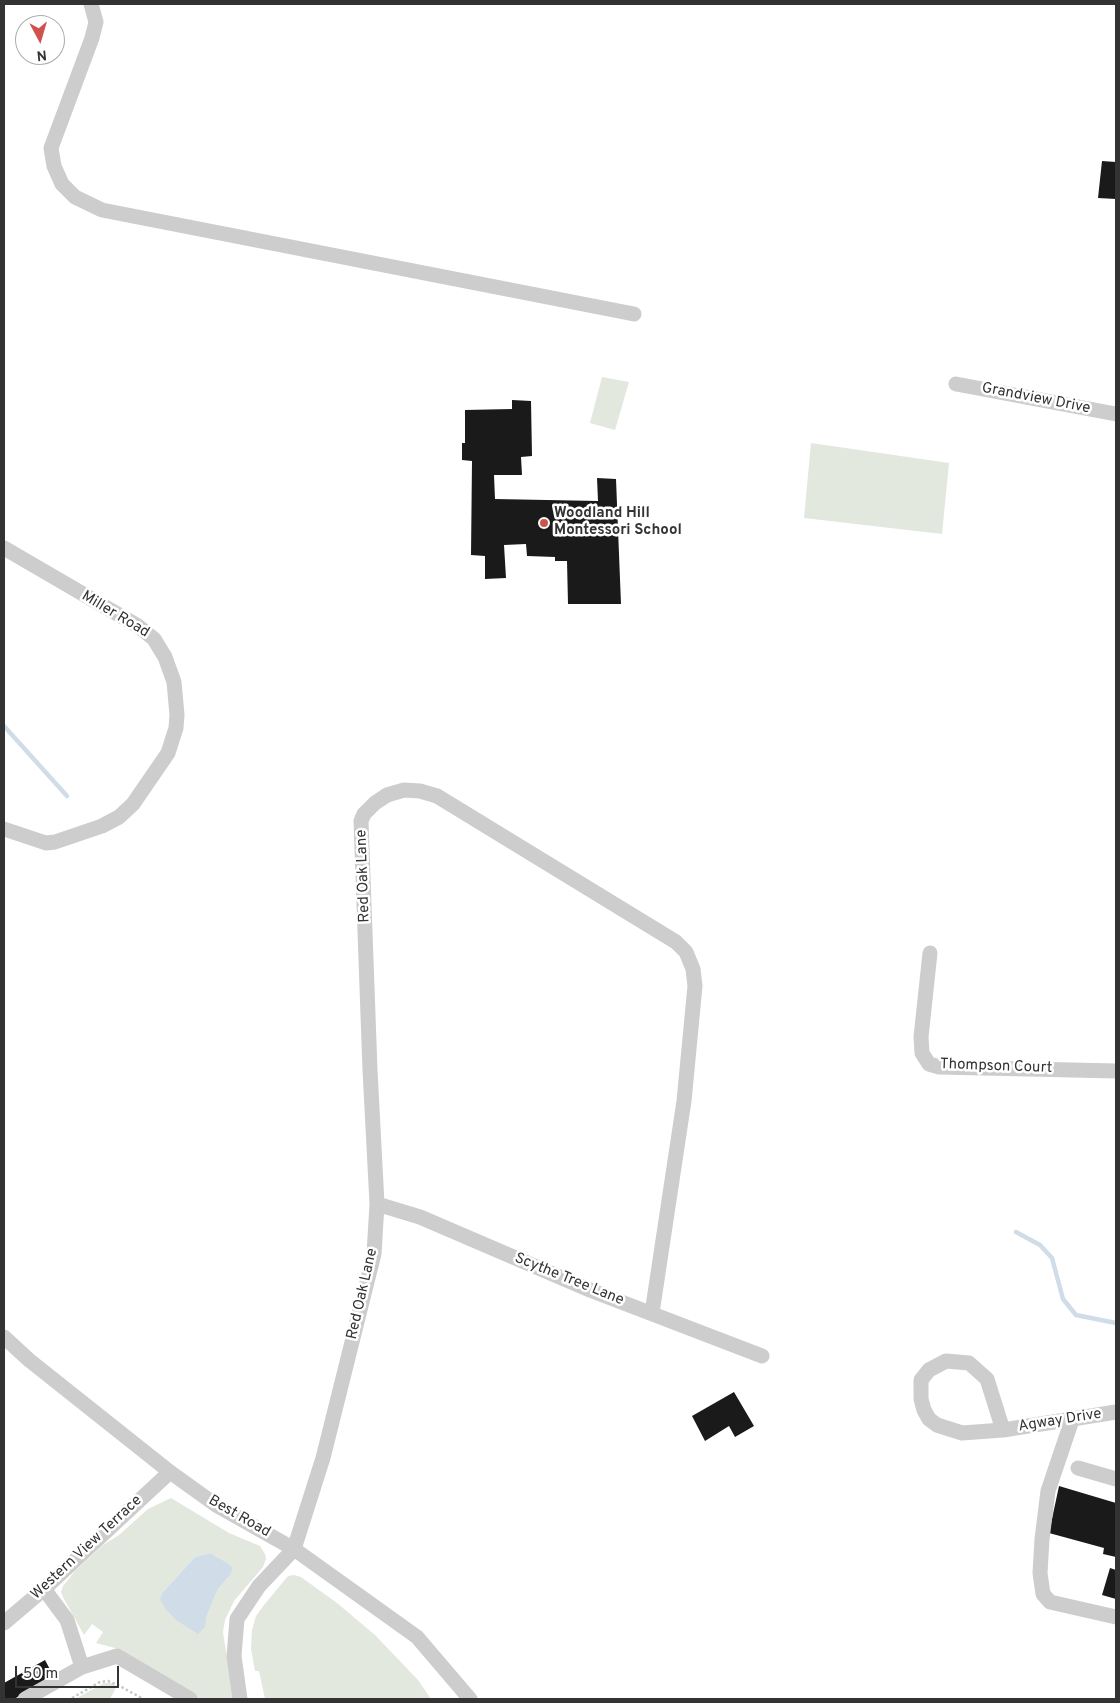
<!DOCTYPE html>
<style>
body{margin:0}
#map{position:relative;width:1120px;height:1703px;overflow:hidden;background:#fff;font-family:Overpass,sans-serif}
canvas{display:block}
.frame{position:absolute;inset:0;border:5px solid #333;pointer-events:none}
.north{position:absolute;left:15px;top:15px;width:50px;height:50px;box-sizing:border-box;background:#fff;border:1px solid #adadad;border-radius:50%;rotate:174deg;font-size:14px;font-weight:700;line-height:20px;text-align:center;color:#333}
.north::after{content:'';display:block;margin:auto;width:18px;height:22px;background:#d0524e;clip-path:polygon(50% 0,100% 100%,50% 72%,0 100%)}
.scale{position:absolute;left:15px;top:1666px;width:104px;height:22px;box-sizing:border-box;border:2px solid #333;border-top:0;padding-left:6px;font-size:15px;line-height:18px;white-space:nowrap;color:#333;-webkit-text-stroke:4px #fff;paint-order:stroke}
</style>
<div id="map">
<canvas width="1120" height="1703"></canvas>
<div class="frame"></div>
<div class="north">N</div>
<div class="scale">50 m</div>
</div>
<script>
const ctx = document.querySelector('canvas').getContext('2d');
ctx.lineJoin = 'round';
function fillPath(path, color) { ctx.fillStyle = color; ctx.fill(path, 'evenodd'); }
const toPath = rows => new Path2D(rows.map(r => 'M' + r).join(''));
function strokePath(path, color, width, dash) { ctx.strokeStyle = color; ctx.lineWidth = width; ctx.lineCap = dash ? 'butt' : 'round'; ctx.setLineDash(dash || []); ctx.stroke(path); }
function drawText(font, color, halo, rows, align = 'center') {
  ctx.font = font + ' Overpass,sans-serif'; ctx.lineWidth = 5; ctx.setLineDash([]); ctx.textBaseline = 'middle'; ctx.strokeStyle = halo; ctx.fillStyle = color; for (const [text, x, y, turn = 0] of rows) {
    ctx.save(); ctx.translate(x, y); ctx.rotate((+turn || 0) * Math.PI / 180); ctx.textAlign = isNaN(turn) ? turn : align; if (halo) ctx.strokeText(text, 0, 0); ctx.fillText(text, 0, 0); ctx.restore();
  }
}
fillPath(toPath([
 [602,377,629,382,615,430,590,423],
 [811,443,949,463,942,534,804,518],
 [171,1498,229,1533,260,1546,265,1554,266,1559,263,1567,234,1601,225,1620,223,1632,225,1645,234,1699,200,1699,115,1648,96,1643,103,1632,92,1624,84,1635,64,1599,61,1592,63,1586,75,1571,103,1545,119,1535,148,1509],
 [210,1553,228,1563,233,1568,231,1574,218,1589,206,1618,163,1592,195,1557],
 [294,1575,301,1577,337,1603,375,1635,418,1680,431,1699,265,1699,259,1671,255,1671,251,1649,252,1630,256,1616,264,1605,288,1576],
 [104,1683,111,1683,117,1686,110,1699,75,1699]
]), '#e2e8de');
fillPath(toPath([
 [210,1553,228,1563,233,1568,231,1574,218,1589,206,1618,205,1627,198,1634,176,1620,165,1608,160,1599,163,1592,195,1557]
]), '#d0dde8');
strokePath(toPath([
 [4,726,67,796],
 [1016,1232,1040,1245,1052,1258,1063,1299,1076,1315,1116,1323]
]), '#d0dde8', 4.5);
fillPath(toPath([
 [1102,161,1116,162,1116,199,1098,198],
 [512,400,531,401,532,456,521,457,522,475,494,475,495,499,598,501,597,478,616,479,621,604,568,604,567,561,555,561,555,557,527,556,526,544,504,545,506,578,485,579,485,556,471,555,472,461,462,460,462,443,465,443,465,410,512,409],
 [734,1392,754,1426,735,1437,729,1426,705,1441,692,1416],
 [1059,1486,1116,1503,1116,1557,1103,1554,1104,1548,1049,1533],
 [1110,1568,1116,1570,1116,1599,1102,1595],
 [45,1660,54,1677,14,1699,4,1699,4,1683]
]), '#1a1a1a');
strokePath(toPath([
 [72,1698,100,1682,108,1681,120,1686,143,1699]
]), '#c7c7c7', 2.5, [2.5, 2.5]);
strokePath(toPath([
 [91,4,96,22,92,38,51,148,54,166,62,184,75,197,102,210,634,314],
 [956,384,1116,414],
 [4,548,138,626,154,639,165,657,174,682,177,715,176,728,168,753,133,804,119,817,102,826,55,842,46,843,4,829],
 [930,953,921,1037,922,1053,929,1064,939,1067,1116,1071],
 [377,1204,420,1217,590,1290,762,1356],
 [4,1337,29,1360,170,1472,216,1505,294,1549,417,1637,470,1699],
 [1072,1420,1048,1491,1042,1539,1040,1573,1043,1594,1050,1602,1116,1617],
 [1003,1430,987,1379,969,1363,946,1361,929,1370,921,1380,921,1399,924,1410,929,1419,937,1425,962,1433,1003,1430,1116,1412],
 [1078,1468,1116,1479],
 [44,1589,67,1620,82,1667],
 [4,1623,44,1589,170,1472],
 [25,1699,82,1667,117,1656,190,1699],
 [240,1699,234,1656,237,1619,259,1586,294,1549,323,1458,374,1254,377,1204,370,1070,361,821,364,814,375,803,387,795,404,790,420,791,437,796,676,942,686,952,693,969,695,986,684,1101,652,1313]
]), '#cdcdcd', 15);
for (const [x, y, r, color] of [
 [544,523,5,"#d0524e"]
]) { const dot = new Path2D(); dot.arc(x, y, r, 0, 2 * Math.PI); ctx.fillStyle = color; ctx.fill(dot); strokePath(dot, '#fff', 2); }
drawText('15px', '#333', '#fff', [
 ["Grandview Drive",1036,399,11],
 ["Miller Road",115,615,31],
 ["Red Oak Lane",364,876,-92],
 ["Thompson Court",996,1067,2],
 ["Scythe Tree Lane",569,1280,22],
 ["Red Oak Lane",363,1294,-77],
 ["Agway Drive",1060,1421,-9],
 ["Best Road",239,1517,30],
 ["Western View Terrace",87,1548,-43]
]);
drawText('bold 15px', '#333', '#fff', [
 ["Woodland Hill",554,514],
 ["Montessori School",554,531]
], 'left');
</script>
